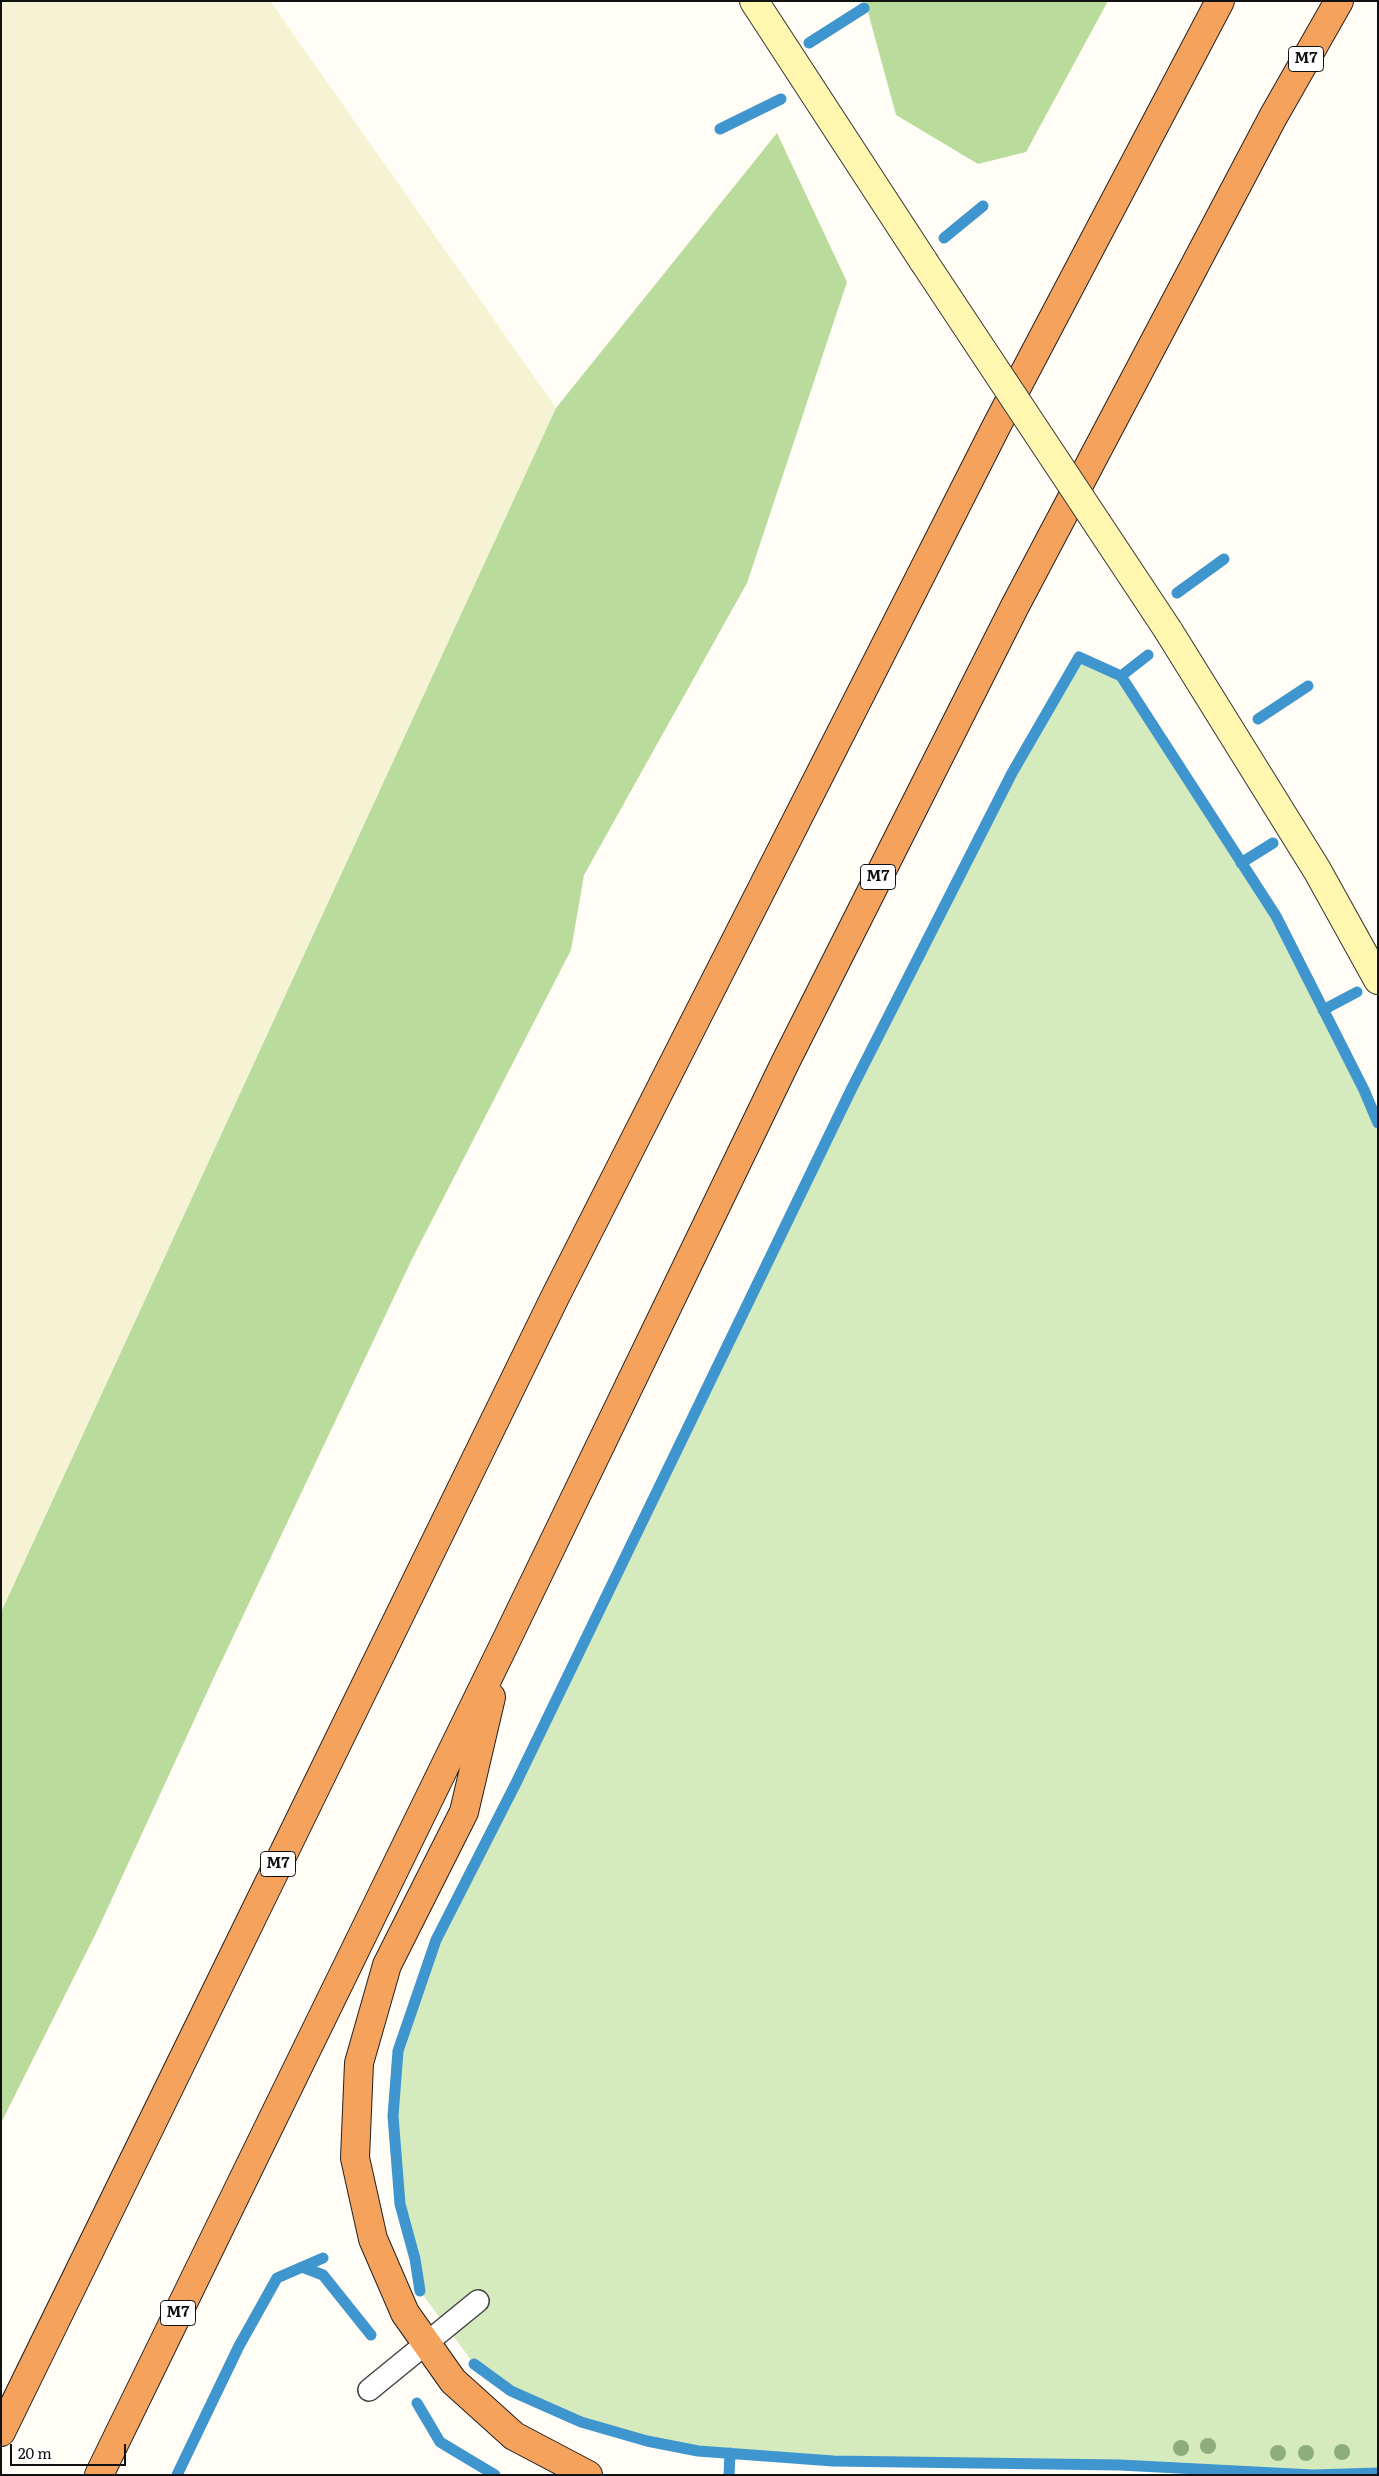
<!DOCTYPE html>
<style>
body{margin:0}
#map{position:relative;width:1379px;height:2476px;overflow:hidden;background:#fffdf5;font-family:Literata,serif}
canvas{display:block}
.frame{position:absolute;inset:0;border:2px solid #111;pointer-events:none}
.scale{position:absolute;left:10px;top:2444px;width:116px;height:22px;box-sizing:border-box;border:2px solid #111;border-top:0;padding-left:6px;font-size:15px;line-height:18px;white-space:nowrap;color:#111;-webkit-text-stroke:4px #fff;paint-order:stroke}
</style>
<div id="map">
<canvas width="1379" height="2476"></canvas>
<div class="frame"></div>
<div class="scale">20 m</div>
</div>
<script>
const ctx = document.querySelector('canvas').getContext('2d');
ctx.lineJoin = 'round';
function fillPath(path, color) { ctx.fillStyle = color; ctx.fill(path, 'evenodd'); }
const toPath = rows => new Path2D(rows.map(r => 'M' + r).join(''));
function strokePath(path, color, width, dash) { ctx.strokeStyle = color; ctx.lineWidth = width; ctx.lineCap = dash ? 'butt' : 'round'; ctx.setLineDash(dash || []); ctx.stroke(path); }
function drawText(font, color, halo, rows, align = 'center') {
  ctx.font = font + ' Literata,serif'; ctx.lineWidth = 5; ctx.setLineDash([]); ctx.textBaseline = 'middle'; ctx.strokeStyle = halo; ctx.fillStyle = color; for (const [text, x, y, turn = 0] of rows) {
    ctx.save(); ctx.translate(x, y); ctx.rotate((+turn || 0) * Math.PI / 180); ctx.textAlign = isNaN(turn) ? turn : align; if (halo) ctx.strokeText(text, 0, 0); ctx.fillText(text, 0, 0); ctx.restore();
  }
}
fillPath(toPath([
 [1,1,270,1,556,408,1,1611]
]), '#f6f3d4');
fillPath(toPath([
 [1079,657,1121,676,1276,916,1364,1090,1378,1123,1378,2473,1375,2473,1313,2475,1120,2465,833,2461,698,2451,647,2441,581,2422,511,2391,474,2364,420,2291,415,2259,400,2204,393,2116,398,2051,436,1940,516,1783,851,1090,1012,773]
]), '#d5ebbd');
fillPath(toPath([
 [865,1,1108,1,1026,152,978,164,896,115],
 [777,133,847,282,747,583,584,875,571,950,413,1257,215,1675,98,1929,1,2123,1,1612,556,408]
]), '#b9dc9c');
strokePath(toPath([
 [809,43,864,8],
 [720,129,781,99],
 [944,238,983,206],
 [1177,593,1224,559],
 [1121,676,1148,655],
 [1258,719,1308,686],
 [1241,863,1273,843],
 [1323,1010,1357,992],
 [302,2267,323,2275,371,2335],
 [420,2291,415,2259,400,2204,393,2116,398,2051,436,1940,516,1783,851,1090,1012,773,1079,657,1121,676,1276,916,1364,1090,1378,1123],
 [474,2364,511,2391,581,2422,647,2441,698,2451,833,2461,1120,2465,1313,2475,1378,2473],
 [417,2403,440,2442,495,2475],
 [177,2475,239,2346,277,2278,323,2258],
 [729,2475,730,2453]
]), '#3f96cf', 11);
const service = toPath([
 [369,2390,478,2301]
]);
const secondary = toPath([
 [754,1,924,262],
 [1168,630,1317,870,1378,980]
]);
const motorway = toPath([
 [491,1697,464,1812,387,1965,359,2063,355,2158,373,2239,405,2313,453,2381,514,2436,588,2475],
 [1,2432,555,1297,997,425,1220,1],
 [99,2475,503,1647,786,1061,1015,606,1273,117,1339,1]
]);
strokePath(service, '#444', 24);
strokePath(secondary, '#333', 30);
strokePath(motorway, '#222', 30);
strokePath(service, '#fff', 21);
strokePath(secondary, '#fff6b0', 28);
strokePath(motorway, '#f5a25d', 28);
const secondaryBridge = toPath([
 [924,262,1168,630]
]);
strokePath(secondaryBridge, '#333', 30, []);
strokePath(secondaryBridge, '#fff6b0', 28);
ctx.fillStyle = '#8dad7f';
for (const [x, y] of [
 [1208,2446],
 [1181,2448],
 [1342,2452],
 [1278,2453],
 [1306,2453]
]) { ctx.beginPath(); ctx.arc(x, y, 8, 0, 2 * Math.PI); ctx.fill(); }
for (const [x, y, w] of [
 [1306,59,35],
 [878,877,35],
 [278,1864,35],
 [178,2313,35]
]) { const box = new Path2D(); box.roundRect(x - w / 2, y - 12.5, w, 25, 4); ctx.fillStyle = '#fff'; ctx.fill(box); strokePath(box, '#111', 1); }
drawText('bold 15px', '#111', null, [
 ["M7",1306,59],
 ["M7",878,877],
 ["M7",278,1864],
 ["M7",178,2313]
]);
</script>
